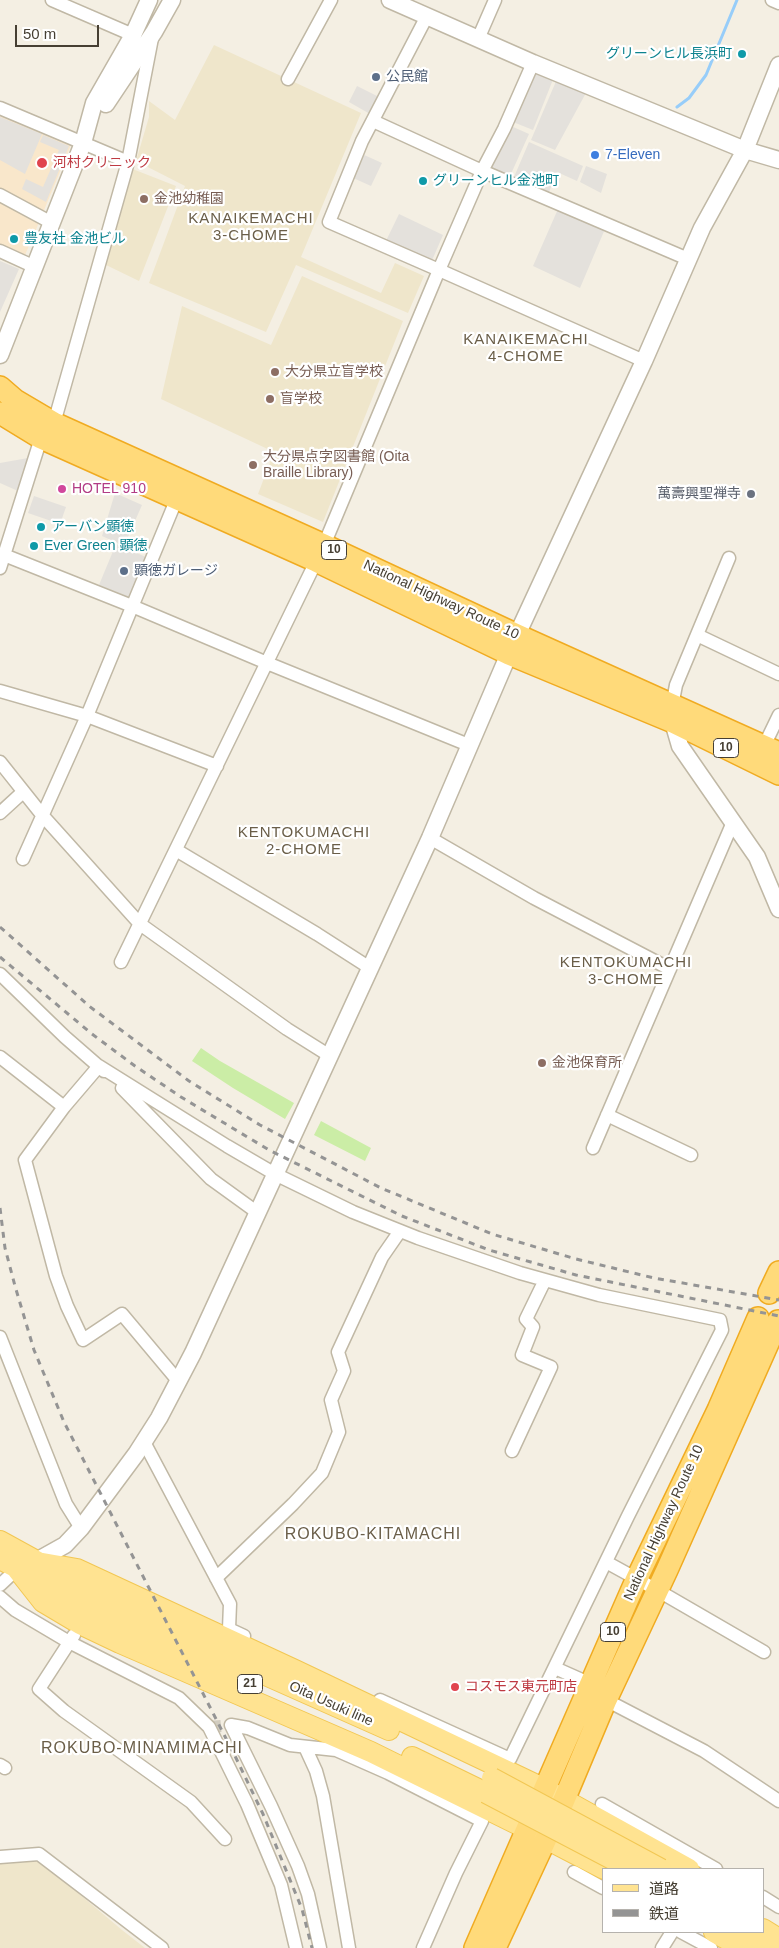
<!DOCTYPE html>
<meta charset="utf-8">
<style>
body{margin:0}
#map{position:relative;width:779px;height:1948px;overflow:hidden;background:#f4efe3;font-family:Helvetica,"Noto Sans JP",sans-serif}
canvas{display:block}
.legend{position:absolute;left:602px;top:1868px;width:162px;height:65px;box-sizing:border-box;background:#fff;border:1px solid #b5b2ad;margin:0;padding:6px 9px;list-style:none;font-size:15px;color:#463f33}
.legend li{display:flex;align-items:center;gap:10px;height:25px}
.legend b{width:25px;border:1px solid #b5b2ad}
.scale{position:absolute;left:15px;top:25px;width:84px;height:22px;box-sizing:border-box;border:2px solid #463f33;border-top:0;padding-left:6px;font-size:15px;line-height:18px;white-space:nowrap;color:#463f33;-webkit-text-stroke:4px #fff;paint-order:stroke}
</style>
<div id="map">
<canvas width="779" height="1948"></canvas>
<ul class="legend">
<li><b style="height:6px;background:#ffe391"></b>道路</li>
<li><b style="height:6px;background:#949494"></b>鉄道</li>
</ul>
<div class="scale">50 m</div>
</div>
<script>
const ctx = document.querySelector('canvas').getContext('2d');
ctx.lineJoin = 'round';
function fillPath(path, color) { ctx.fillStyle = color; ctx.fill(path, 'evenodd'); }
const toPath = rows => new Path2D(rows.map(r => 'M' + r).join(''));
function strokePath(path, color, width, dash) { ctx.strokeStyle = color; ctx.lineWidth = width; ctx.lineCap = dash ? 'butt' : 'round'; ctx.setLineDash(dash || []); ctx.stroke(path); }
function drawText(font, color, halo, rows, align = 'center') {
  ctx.font = font + ' Helvetica,"Noto Sans JP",sans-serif'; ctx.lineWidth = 4.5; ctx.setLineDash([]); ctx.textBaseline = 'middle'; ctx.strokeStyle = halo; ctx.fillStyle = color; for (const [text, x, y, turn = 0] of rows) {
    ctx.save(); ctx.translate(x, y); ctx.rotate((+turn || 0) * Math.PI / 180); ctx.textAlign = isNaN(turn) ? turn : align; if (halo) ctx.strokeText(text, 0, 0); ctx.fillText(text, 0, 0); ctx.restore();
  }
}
fillPath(toPath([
 [0,115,71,145,42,215,0,193],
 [0,198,40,220,25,255,0,244]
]), '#f9e7cb');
fillPath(toPath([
 [214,45,361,113,301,257,381,293,395,263,424,276,408,313,296,265,266,332,149,283,185,186,136,161,149,117,149,101,175,120],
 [130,168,176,186,139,281,104,264],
 [302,276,403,321,323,522,258,494,274,452,161,399,182,306,271,345],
 [40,1861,122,1930,145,1948,0,1948,0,1864]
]), '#efe6cb');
fillPath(toPath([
 [201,1048,220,1061,294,1103,285,1119,233,1088,192,1061],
 [321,1121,371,1148,365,1161,314,1135]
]), '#cbeda6');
fillPath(toPath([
 [535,70,554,77,533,130,513,122],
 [557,79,587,91,555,150,531,140],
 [357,86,379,97,370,114,349,102],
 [0,117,42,134,25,174,0,160],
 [511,126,529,134,510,176,491,167],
 [43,135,69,146,46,202,22,189,26,179,43,187,59,150,40,142],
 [529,142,583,166,577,181,557,172,549,192,514,177],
 [362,154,382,163,371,186,351,177],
 [586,166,607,174,601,193,580,182],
 [558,209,605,229,580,288,533,266],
 [399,214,443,235,430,265,384,245],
 [0,261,19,269,0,312],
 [28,458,18,491,0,483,0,463],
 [115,493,142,505,124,546,102,536],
 [34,496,66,507,60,524,28,513],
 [116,544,148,558,131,598,99,585]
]), '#e4e1dc');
strokePath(toPath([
 [677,107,689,98,706,75,737,0]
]), '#97cdf9', 3);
strokePath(toPath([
 [209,1727,231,1725]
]), '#d1ccc0', 12, [12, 6]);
const minor = toPath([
 [52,0,133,35],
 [772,0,779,3],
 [478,39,495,0],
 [533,63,504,129,482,171,439,270,644,361],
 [288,79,331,0],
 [0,108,128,162],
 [373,121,482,171,688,259],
 [0,195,52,223],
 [0,251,35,267],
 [54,423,128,162,152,38],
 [4,555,132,606,267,663,471,746],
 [0,568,41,438],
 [697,635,779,674],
 [0,691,87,716,217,766],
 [672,706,676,685,729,558],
 [764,746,779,715],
 [0,762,43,816,140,924,287,1029,330,1056],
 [0,813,23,792],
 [430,838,534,898,670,969],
 [176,850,317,934,370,968],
 [23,859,87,716,177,498],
 [121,962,324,545,439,270,329,222,362,141,427,16],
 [0,974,65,1037,104,1071],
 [0,1057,64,1107],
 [122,1088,211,1179,258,1213],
 [607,1115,691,1155],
 [593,1148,733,822],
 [0,1337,66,1504,81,1528],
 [179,1382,122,1314,83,1340,67,1306,56,1276,25,1160,64,1107,99,1066,227,1146,275,1174,353,1212,418,1238,520,1273,599,1295,720,1320,722,1330,628,1516,510,1759,380,1700],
 [144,1442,230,1604,229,1629,244,1636],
 [512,1451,551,1367,522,1355,533,1327,526,1319,545,1280],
 [606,1562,657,1590,764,1652],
 [216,1578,293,1504,322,1473,339,1432,331,1400,344,1371,338,1352,382,1257,400,1231],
 [0,1585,17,1569],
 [0,1597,15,1610,69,1642,179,1698,209,1727,247,1804,281,1885,296,1948],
 [74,1635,39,1689,64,1711,191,1802,225,1839],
 [555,1668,591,1684],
 [606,1700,704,1751,779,1801],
 [231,1725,248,1728,290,1745,336,1750,388,1773,482,1821,456,1873,423,1948],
 [231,1725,271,1806,298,1866,308,1894,320,1948],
 [305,1747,316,1771,323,1796,349,1948],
 [0,1765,5,1768],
 [602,1804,716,1869],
 [0,1857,39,1854,162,1948],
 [574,1872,603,1888],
 [763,1897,779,1907],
 [681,1932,711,1948],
 [662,1948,672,1932]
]);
const tertiary = toPath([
 [390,0,533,63,745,150,779,160],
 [106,104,154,32,172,0],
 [0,355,83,143,94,103,133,35,149,0],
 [673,715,673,722,680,746,757,857,779,909],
 [31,1564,65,1545,81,1528,136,1454,159,1418,193,1353,430,838,517,635,644,361,702,228,745,150,779,65]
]);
const primary = toPath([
 [0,1541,71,1580,178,1636,389,1730],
 [0,1559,101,1613,235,1678],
 [37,1562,77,1569,295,1670,545,1789,689,1869],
 [17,1569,43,1602,80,1624,120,1643,371,1752,527,1829,604,1869],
 [412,1757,486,1793],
 [763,1929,779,1939],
 [714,1932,742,1948],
 [740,1932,766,1948]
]);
const trunk = toPath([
 [0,387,15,400,54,423,324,545,517,635,779,753],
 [0,413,41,438,316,561,509,654,673,722,779,774],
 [769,1293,779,1272],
 [475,1948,637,1578,718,1410,758,1318],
 [495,1948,564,1800,606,1700,667,1570,778,1321]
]);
strokePath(minor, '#c0b8a5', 15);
strokePath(tertiary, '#c0b8a5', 19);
strokePath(primary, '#f2c753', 22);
strokePath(trunk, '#f0ab21', 24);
strokePath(minor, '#fff', 12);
strokePath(tertiary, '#fff', 16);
strokePath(primary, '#ffe391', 20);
strokePath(trunk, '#ffda7a', 21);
strokePath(toPath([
 [0,927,89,1006,189,1081,260,1125,381,1188,492,1234,576,1259,654,1278,779,1300],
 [0,957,92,1034,135,1066,181,1097,269,1150,402,1216,489,1250,576,1275,779,1316],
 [0,1208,5,1248,15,1286,34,1350,64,1422,236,1758,263,1814,302,1909,312,1948]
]), '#949494', 3, [6, 6]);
const primaryBridge = toPath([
 [492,1778,661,1869],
 [486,1793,631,1869]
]);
strokePath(primaryBridge, '#f2c753', 22, []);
strokePath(primaryBridge, '#ffe391', 20);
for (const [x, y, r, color] of [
 [742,54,5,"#0f9aa8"],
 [376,77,5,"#5c6f8a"],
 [595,155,5,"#3f7fe0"],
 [42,163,6,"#e0444e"],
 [423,181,5,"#0f9aa8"],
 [144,199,5,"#8d6e63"],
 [14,239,5,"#0f9aa8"],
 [275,372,5,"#8d6e63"],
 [270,399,5,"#8d6e63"],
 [253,465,5,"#8d6e63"],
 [62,489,5,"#d1479c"],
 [751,494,5,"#6b7280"],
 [41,527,5,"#0f9aa8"],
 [34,546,5,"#0f9aa8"],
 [124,571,5,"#5c6f8a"],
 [542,1063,5,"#8d6e63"],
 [455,1687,5,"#e0444e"]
]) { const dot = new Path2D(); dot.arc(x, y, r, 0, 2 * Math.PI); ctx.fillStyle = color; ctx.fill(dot); strokePath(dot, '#fff', 2); }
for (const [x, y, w] of [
 [334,550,25],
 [726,748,25],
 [613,1632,25],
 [250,1684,25]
]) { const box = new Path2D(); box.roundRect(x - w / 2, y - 9.5, w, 19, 4); ctx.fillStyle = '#fff'; ctx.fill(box); strokePath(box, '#463f33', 1); }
drawText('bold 12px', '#463f33', null, [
 ["10",334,550],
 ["10",726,748],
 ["10",613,1632],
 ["21",250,1684]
]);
drawText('14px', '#0d838f', '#fff', [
 ["グリーンヒル長浜町",732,54,"right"],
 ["グリーンヒル金池町",433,181],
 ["豊友社 金池ビル",24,239],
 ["アーバン顕徳",51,527],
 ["Ever Green 顕徳",44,546]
], 'left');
drawText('14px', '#4e5e75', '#fff', [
 ["公民館",386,77],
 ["顕徳ガレージ",134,571]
], 'left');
drawText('14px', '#366cbe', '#fff', [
 ["7-Eleven",605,155]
], 'left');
drawText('14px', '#be3a42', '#fff', [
 ["河村クリニック",53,163],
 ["コスモス東元町店",465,1687]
], 'left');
drawText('14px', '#785e54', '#fff', [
 ["金池幼稚園",154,199],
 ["大分県立盲学校",285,372],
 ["盲学校",280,399],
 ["大分県点字図書館 (Oita",263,457],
 ["Braille Library)",263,473],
 ["金池保育所",552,1063]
], 'left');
drawText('14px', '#b23c85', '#fff', [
 ["HOTEL 910",72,489]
], 'left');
drawText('14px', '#5b616d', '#fff', [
 ["萬壽興聖禅寺",741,494]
], 'right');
drawText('14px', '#463f33', '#fff', [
 ["National Highway Route 10",441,600,25],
 ["National Highway Route 10",664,1523,-65],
 ["Oita Usuki line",331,1704,24]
]);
ctx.letterSpacing = '1px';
drawText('15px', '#6a5e48', '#fff', [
 ["KANAIKEMACHI",251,219],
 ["3-CHOME",251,236],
 ["KANAIKEMACHI",526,340],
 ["4-CHOME",526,357],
 ["KENTOKUMACHI",304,833],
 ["2-CHOME",304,850],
 ["KENTOKUMACHI",626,963],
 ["3-CHOME",626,980]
]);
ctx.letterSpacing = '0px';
ctx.letterSpacing = '1px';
drawText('16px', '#6a5e48', '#fff', [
 ["ROKUBO-KITAMACHI",373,1535],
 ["ROKUBO-MINAMIMACHI",142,1749]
]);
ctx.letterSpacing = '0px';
</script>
